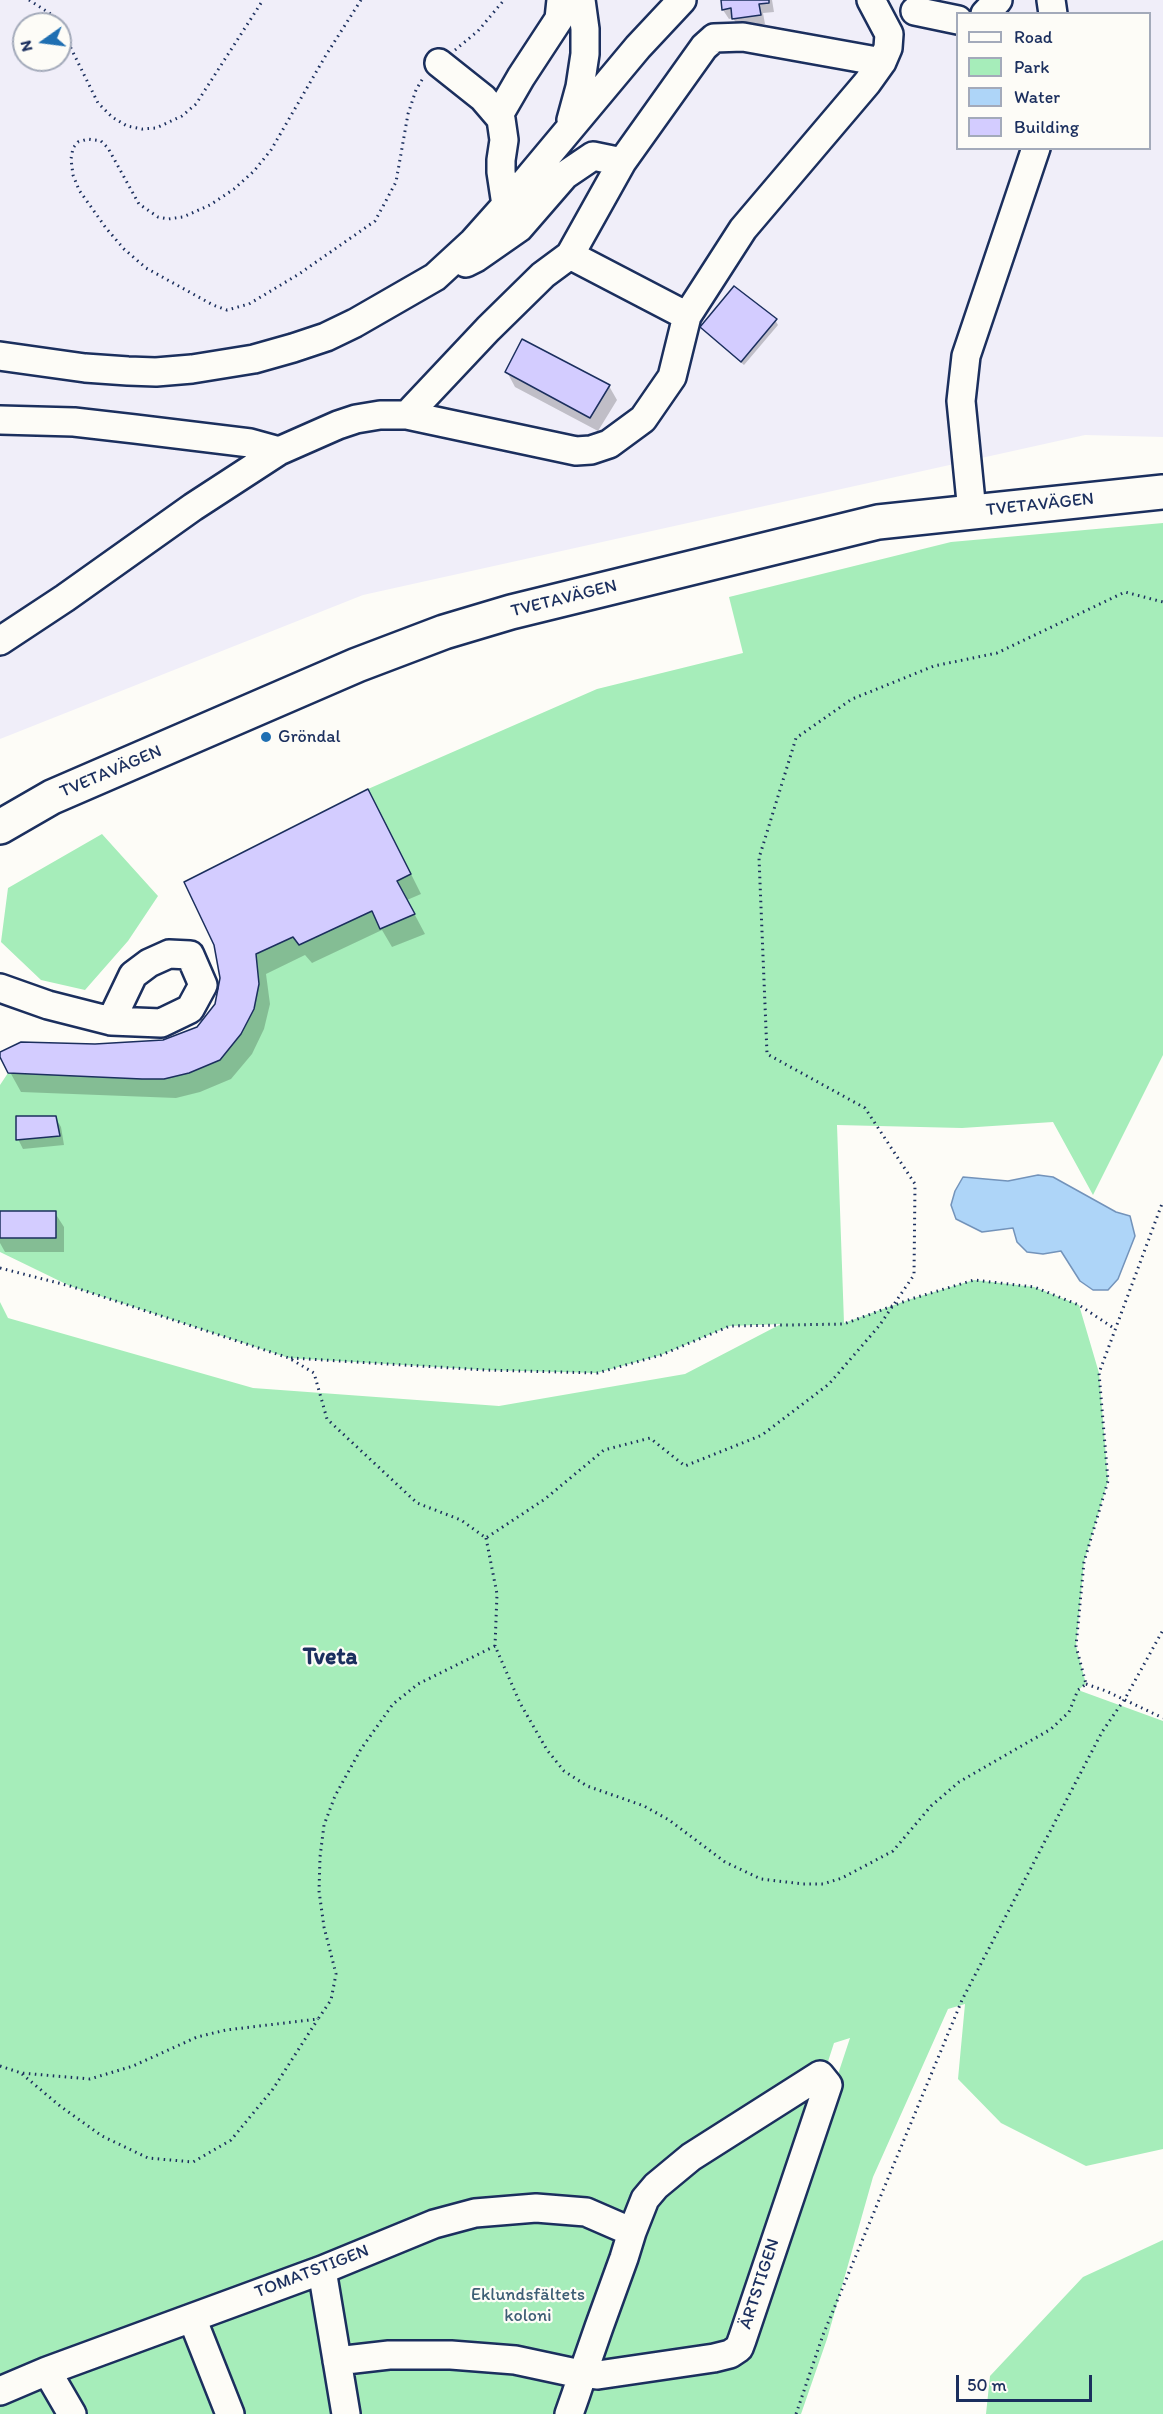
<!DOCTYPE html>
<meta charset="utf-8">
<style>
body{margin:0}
#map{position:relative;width:1163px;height:2414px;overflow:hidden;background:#fdfcf7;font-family:Itim,sans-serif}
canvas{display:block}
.legend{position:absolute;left:956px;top:12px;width:195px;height:138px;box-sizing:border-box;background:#fdfcf7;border:2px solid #a3aaba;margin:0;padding:8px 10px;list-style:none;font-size:18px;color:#1b2f5e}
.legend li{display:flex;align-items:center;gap:12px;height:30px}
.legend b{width:30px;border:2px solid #a3aaba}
.north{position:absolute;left:12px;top:12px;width:60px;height:60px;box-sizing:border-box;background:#fdfcf7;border:2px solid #a3aaba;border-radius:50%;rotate:256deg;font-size:16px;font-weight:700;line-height:24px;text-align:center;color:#1b2f5e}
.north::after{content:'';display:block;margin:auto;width:21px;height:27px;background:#1f6fb2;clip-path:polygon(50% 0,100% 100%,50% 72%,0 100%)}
.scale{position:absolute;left:956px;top:2375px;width:136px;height:27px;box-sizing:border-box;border:3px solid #1b2f5e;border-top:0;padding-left:8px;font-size:18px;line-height:21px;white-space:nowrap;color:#1b2f5e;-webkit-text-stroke:4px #fdfcf7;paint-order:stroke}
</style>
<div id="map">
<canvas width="1163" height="2414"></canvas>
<ul class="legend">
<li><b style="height:8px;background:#fdfcf7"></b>Road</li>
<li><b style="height:16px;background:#a6edba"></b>Park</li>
<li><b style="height:16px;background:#aed5f8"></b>Water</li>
<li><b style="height:16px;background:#d3ccff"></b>Building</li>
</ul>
<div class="north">N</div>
<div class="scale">50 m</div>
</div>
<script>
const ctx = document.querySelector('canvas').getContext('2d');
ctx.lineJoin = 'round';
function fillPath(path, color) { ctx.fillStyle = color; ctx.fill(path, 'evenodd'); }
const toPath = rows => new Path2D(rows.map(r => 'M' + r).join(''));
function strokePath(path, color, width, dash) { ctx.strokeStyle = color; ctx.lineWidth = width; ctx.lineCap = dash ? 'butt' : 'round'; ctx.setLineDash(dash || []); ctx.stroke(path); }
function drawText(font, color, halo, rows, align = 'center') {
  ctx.font = font + ' Itim,sans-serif'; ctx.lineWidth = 4.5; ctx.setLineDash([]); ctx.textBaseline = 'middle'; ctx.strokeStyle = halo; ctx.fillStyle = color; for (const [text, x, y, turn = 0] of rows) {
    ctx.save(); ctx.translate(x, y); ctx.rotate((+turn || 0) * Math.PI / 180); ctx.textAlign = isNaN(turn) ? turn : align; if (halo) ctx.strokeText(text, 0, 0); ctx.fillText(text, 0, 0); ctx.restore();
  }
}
fillPath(toPath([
 [0,0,1163,0,1163,437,1085,435,363,595,0,739],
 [958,14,1150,14,1150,148,958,148],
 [24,24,60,24,60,60,24,60]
]), '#f0eef9');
fillPath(toPath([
 [1163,523,1163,1055,1093,1195,1053,1122,962,1128,837,1125,844,1323,911,1299,974,1280,1034,1287,1079,1305,1099,1373,1108,1481,1084,1562,1076,1646,1086,1684,1078,1690,1163,1721,1163,2149,1086,2166,1001,2123,958,2079,965,2004,948,2009,873,2177,827,2339,801,2414,0,2414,0,1302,8,1318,253,1388,499,1406,685,1374,781,1324,730,1326,661,1355,597,1373,485,1370,289,1358,70,1286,0,1252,0,1238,56,1238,56,1212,0,1211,0,1085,8,1073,164,1079,189,1073,220,1060,241,1034,254,1009,259,984,256,954,293,937,372,911,380,929,415,914,397,881,411,874,368,789,597,689,743,653,729,597,951,542],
 [16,1116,56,1116,59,1136],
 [850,2038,745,2355,732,2358,834,2043],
 [102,834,158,896,128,941,85,990,41,980,1,942,8,888],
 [1163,2240,1163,2414,986,2414,990,2376,1083,2277]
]), '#a6edba');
const water = toPath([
 [1038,1175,1053,1177,1116,1212,1130,1216,1135,1236,1118,1279,1108,1290,1093,1290,1080,1281,1061,1251,1043,1254,1027,1252,1017,1242,1013,1228,982,1232,956,1219,951,1205,955,1191,963,1177,1008,1181,1038,1175]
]);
fillPath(water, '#aed5f8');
strokePath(water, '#7393ba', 1.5);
fillPath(toPath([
 [722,0,772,0,774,12,763,13,765,24,739,28,733,18,729,19,723,10],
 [775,320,778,325,744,365,701,328],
 [507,372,609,386,617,400,598,431,515,387],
 [379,810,421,894,407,900,425,934,392,947,382,930,312,963,305,955,266,974,270,1004,264,1029,252,1054,231,1079,200,1092,176,1098,21,1092,0,1054,163,1041,198,1028,216,1005,222,978],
 [55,1117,61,1127,64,1145,23,1149,18,1139],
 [0,1212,55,1213,64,1227,64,1252,5,1252,0,1243]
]), '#0003');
const building = toPath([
 [721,0,769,0,769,3,759,4,761,15,732,19,731,8,722,10,721,0],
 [734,286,777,319,741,362,700,327,734,286],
 [522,339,610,385,590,418,505,372,522,339],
 [368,789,411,874,397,881,415,914,380,929,372,911,299,945,293,937,256,954,259,984,254,1009,241,1034,220,1060,189,1073,164,1079,142,1079,8,1073,0,1057,0,1052,21,1042,95,1044,163,1040,197,1027,215,1004,220,978,214,945,184,882,368,789],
 [16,1116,56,1116,60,1136,16,1140,16,1116],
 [0,1211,56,1211,56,1238,0,1238,0,1211]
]);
fillPath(building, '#d3ccff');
strokePath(building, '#1b2f5e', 1.5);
const minor = toPath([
 [1051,0,1053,14],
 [915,11,958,20],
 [985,14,998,0],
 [439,63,483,98,501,119,504,140,501,160,501,172,506,205],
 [499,115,521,77,559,19,561,0],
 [571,120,580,87,585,54,585,29,581,0],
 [570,255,622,162,704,47,714,38,743,37,882,62],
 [466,263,476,258,519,228,565,175,593,156,622,162],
 [0,356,85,368,128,371,156,372,192,369,254,359,293,348,326,337,355,323,435,277,473,242,506,205,638,47,682,0],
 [407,415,488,329,543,275,570,255,687,316],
 [0,420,74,422,135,429,250,443,279,451],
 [972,512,961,401,966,356,1036,148],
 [0,641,65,598,193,507,279,451,338,425,356,419,380,415,407,415,576,451,591,450,609,444,643,419,672,377,687,316,743,229,867,83,882,62,888,48,889,34,871,0],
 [0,988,48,1005,111,1021,161,1023,190,1009,203,985,190,955,169,954,149,963,133,975,111,1021],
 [322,2270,346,2414],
 [192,2318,230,2414],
 [337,2361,389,2355,451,2355,515,2360,571,2372,583,2373,598,2375,714,2358,730,2354,739,2348,742,2340,828,2085,820,2075,691,2157,656,2186,645,2199,632,2232,624,2258,599,2327,583,2373,576,2394,569,2414],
 [47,2371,72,2414],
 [0,2391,47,2371,322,2270,434,2224,475,2213,536,2208,586,2212,632,2232]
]);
const major = toPath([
 [0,827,52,797,357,665,444,632,511,612,878,522,1163,492]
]);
strokePath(minor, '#1b2f5e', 32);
strokePath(major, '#1b2f5e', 38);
strokePath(toPath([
 [29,0,54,16,59,24],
 [361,0,326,55,271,150,254,171,234,189,210,205,183,217,168,219,158,217,139,204,108,148,101,141,88,139,78,142,73,148,71,159,73,175,79,190,106,228,124,249,146,268,213,305,227,310,249,304,299,274,375,221,396,182,408,114,416,90,423,78],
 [60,26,98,103,112,117,127,126,142,129,156,128,182,116,196,104,263,0],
 [455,50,478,31,504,0],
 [0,1268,70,1286,289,1358,314,1373,327,1419,417,1503,461,1520,486,1538,545,1499,604,1450,650,1438,685,1466,762,1435,829,1384,879,1326,914,1275,915,1184,865,1108,767,1054,759,858,796,738,852,699,934,666,997,653,1125,592,1163,602],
 [291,1358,485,1370,597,1373,661,1355,730,1326,844,1324,911,1299,974,1280,1034,1287,1079,1305,1115,1329],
 [486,1538,497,1594,495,1646],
 [1086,1684,1106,1691,1163,1718],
 [0,2066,21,2073,90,2079,133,2066,197,2037,226,2030,318,2019,331,2000,336,1974,324,1927,319,1891,320,1857,324,1825,335,1796,361,1749,393,1704,418,1684,495,1646,520,1703,547,1750,564,1771,587,1786,644,1806,669,1820,725,1862,761,1879,803,1884,823,1884,842,1878,893,1851,931,1806,959,1782,1051,1729,1069,1712,1078,1690,1086,1684,1076,1646,1084,1562,1108,1481,1099,1373,1163,1201],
 [22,2074,60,2106,102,2136,148,2158,193,2162,231,2140,273,2089,318,2019],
 [796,2414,823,2335,962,2000,1102,1732,1126,1697,1163,1630]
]), '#1b2f5e', 3, [1.5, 4.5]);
strokePath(minor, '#fdfcf7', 27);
strokePath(major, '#fdfcf7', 33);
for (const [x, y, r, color] of [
 [266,737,6,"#1f6fb2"]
]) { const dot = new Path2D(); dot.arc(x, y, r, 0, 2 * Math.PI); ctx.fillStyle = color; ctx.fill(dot); strokePath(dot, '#fdfcf7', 2); }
drawText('18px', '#1b2f5e', '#fdfcf7', [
 ["TVETAVÄGEN",1040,505,-6],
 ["TVETAVÄGEN",564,599,-14],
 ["TVETAVÄGEN",111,772,-23],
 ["TOMATSTIGEN",312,2272,-21],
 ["ÄRTSTIGEN",760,2284,-72]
]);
drawText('18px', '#1b2f5e', '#fdfcf7', [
 ["Gröndal",278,737]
], 'left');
drawText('18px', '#3e5e75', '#fdfcf7', [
 ["Eklundsfältets",528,2295],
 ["koloni",528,2316]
]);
drawText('bold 24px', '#1b2f5e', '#fdfcf7', [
 ["Tveta",330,1658]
]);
</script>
